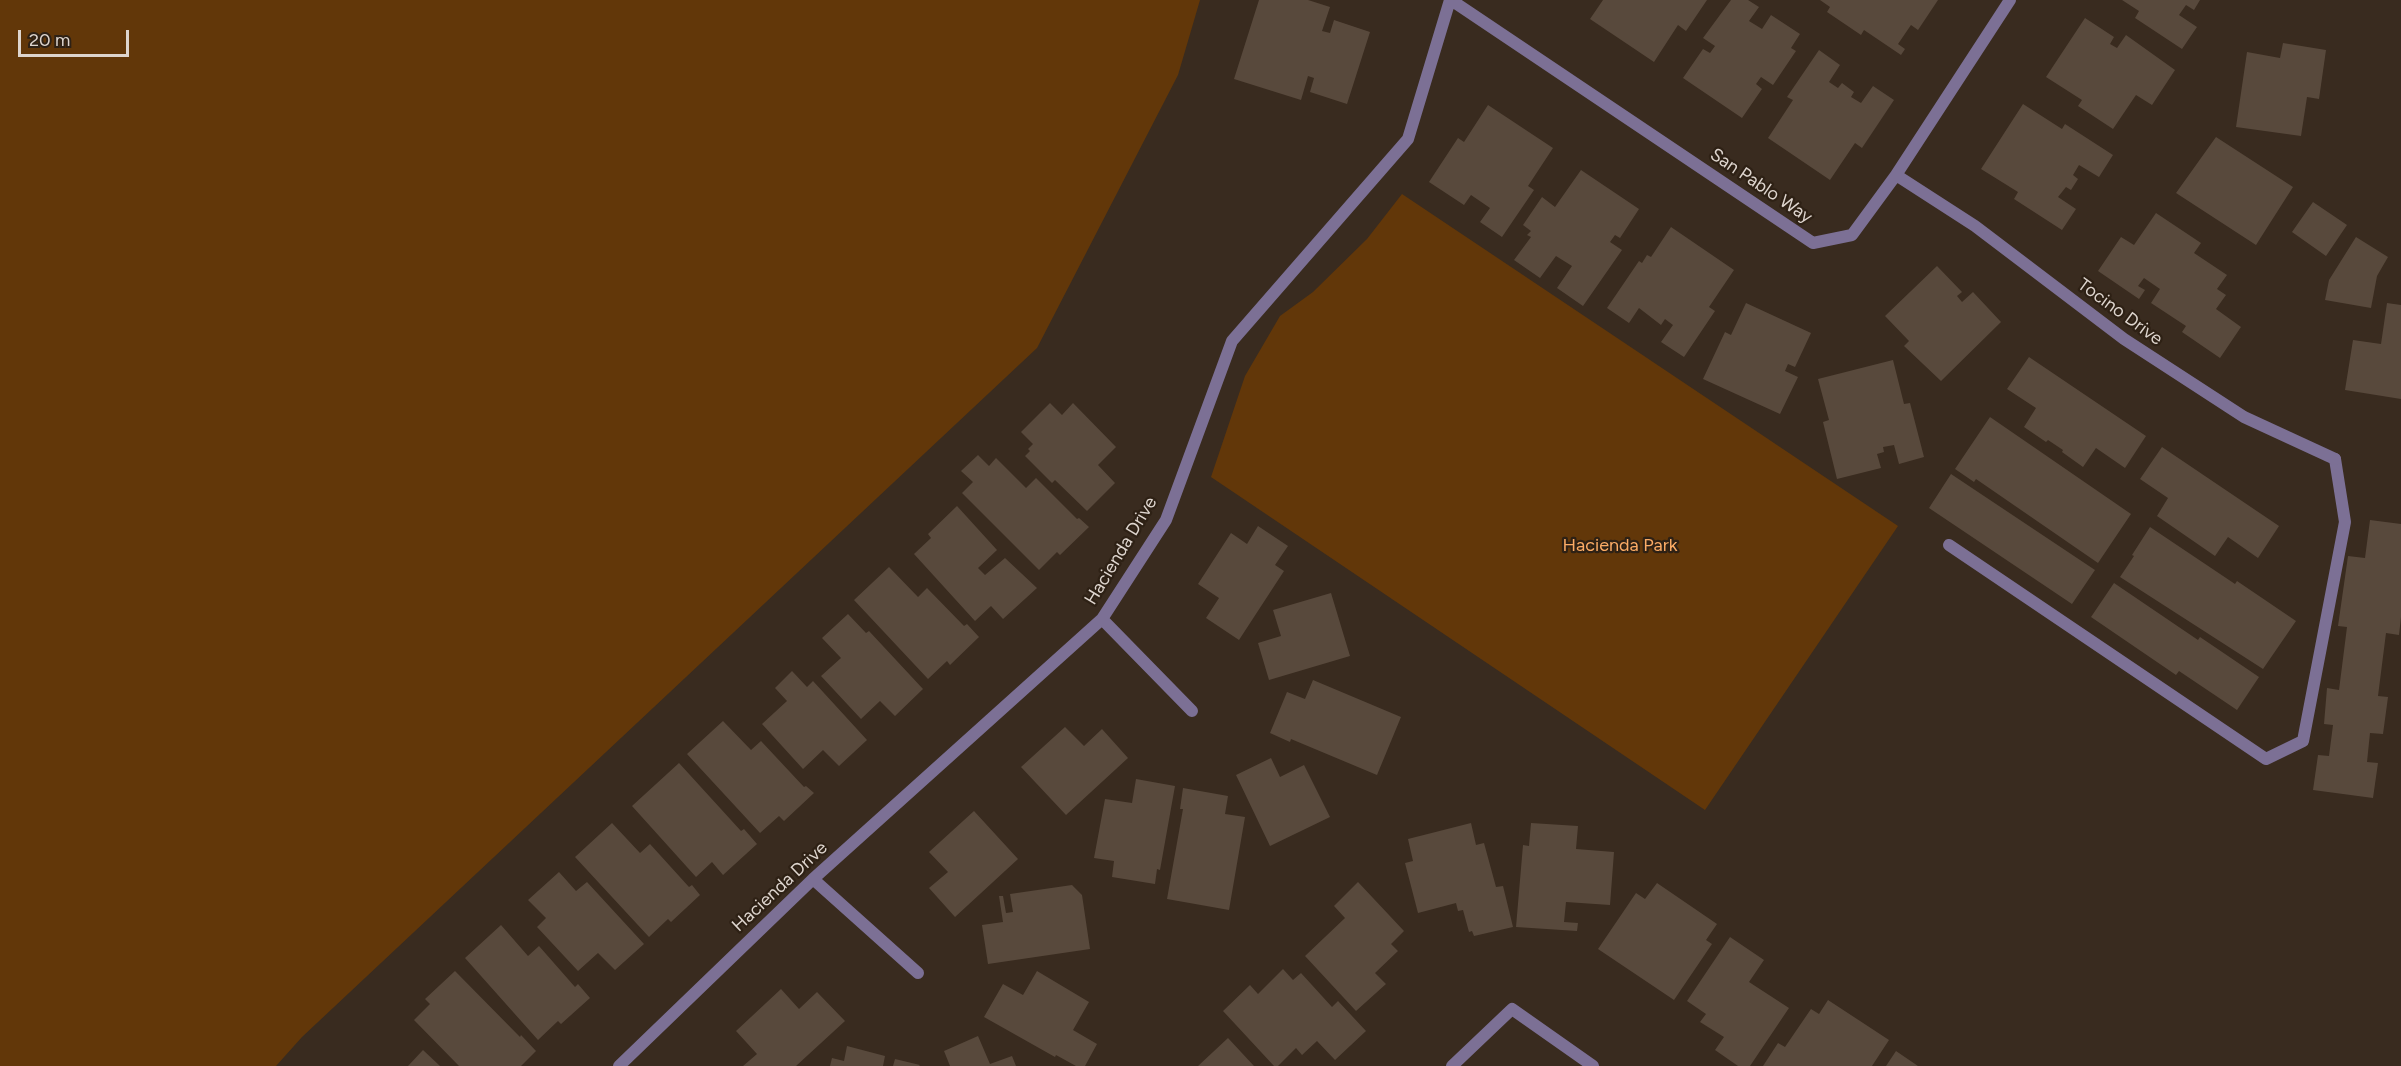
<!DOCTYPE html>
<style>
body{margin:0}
#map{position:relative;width:2401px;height:1066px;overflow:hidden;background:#392b1f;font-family:Figtree,sans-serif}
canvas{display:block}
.scale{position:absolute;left:18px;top:30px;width:111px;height:27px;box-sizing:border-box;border:3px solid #ded5ce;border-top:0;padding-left:8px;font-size:18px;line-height:21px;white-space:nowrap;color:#ded5ce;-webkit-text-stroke:4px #2e2115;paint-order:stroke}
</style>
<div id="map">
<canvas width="2401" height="1066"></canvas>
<div class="scale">20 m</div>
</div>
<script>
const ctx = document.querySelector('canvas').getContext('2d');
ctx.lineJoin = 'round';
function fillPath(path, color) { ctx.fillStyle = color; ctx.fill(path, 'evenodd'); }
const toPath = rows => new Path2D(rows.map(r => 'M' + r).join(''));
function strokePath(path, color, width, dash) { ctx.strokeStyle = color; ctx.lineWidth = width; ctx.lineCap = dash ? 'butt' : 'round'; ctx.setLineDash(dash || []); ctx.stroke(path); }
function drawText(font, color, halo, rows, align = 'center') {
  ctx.font = font + ' Figtree,sans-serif'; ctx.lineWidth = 4.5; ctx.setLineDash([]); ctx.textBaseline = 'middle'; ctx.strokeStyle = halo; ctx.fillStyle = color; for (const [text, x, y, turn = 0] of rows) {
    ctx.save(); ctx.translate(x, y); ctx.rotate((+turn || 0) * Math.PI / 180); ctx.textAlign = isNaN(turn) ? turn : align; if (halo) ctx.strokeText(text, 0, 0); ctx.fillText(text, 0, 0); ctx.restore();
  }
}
fillPath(toPath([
 [0,0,1200,0,1178,75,1037,348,302,1037,276,1066,0,1066],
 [1402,194,1898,526,1705,810,1211,477,1245,376,1280,316,1313,292,1367,239]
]), '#623709');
fillPath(toPath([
 [1259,0,1308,0,1330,7,1322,31,1330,33,1334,20,1370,32,1347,104,1310,92,1314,78,1308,76,1301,100,1234,79],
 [1603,0,1707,0,1686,31,1678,25,1654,62,1590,19],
 [1731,0,1748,0,1759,7,1749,21,1762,29,1771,15,1800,34,1791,48,1796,51,1773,85,1761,77,1756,84,1762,89,1742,118,1683,78,1703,49,1710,53,1715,46,1703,38],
 [1820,0,1938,0,1918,30,1911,25,1898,44,1905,49,1901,55,1864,30,1861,35,1827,12,1830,7],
 [2122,0,2200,0,2194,10,2186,5,2179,15,2197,27,2182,49,2135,18,2139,11],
 [2085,18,2114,37,2110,44,2117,48,2126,35,2175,70,2152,105,2136,95,2113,129,2078,106,2082,100,2046,77],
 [2283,43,2326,50,2319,99,2307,97,2301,136,2236,127,2247,52,2280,58],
 [1819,50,1840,65,1829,82,1838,88,1842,83,1854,92,1851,97,1861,103,1873,86,1894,100,1862,148,1855,143,1830,180,1768,138,1793,100,1787,97],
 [2023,104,2062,129,2065,124,2113,155,2099,177,2079,165,2073,175,2078,179,2071,190,2066,187,2058,197,2076,209,2062,230,2014,199,2018,192,1981,169],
 [1488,105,1553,148,1528,186,1534,190,1502,237,1480,222,1490,208,1471,195,1464,205,1429,182,1458,138,1464,142],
 [2216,137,2293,187,2256,245,2176,193],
 [1581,170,1639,209,1620,238,1615,235,1610,242,1622,250,1583,306,1557,288,1572,266,1556,256,1540,278,1514,260,1531,237,1527,235,1531,231,1523,225,1542,197,1555,207],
 [2313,202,2347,225,2326,256,2292,232],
 [2156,213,2201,243,2194,253,2227,275,2217,289,2226,295,2216,309,2241,327,2220,358,2182,332,2186,326,2151,303,2160,289,2144,278,2138,286,2145,290,2139,299,2098,271,2121,237,2134,245],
 [1671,227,1734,270,1709,307,1715,311,1684,357,1661,342,1673,325,1665,319,1661,325,1639,308,1629,323,1607,308,1639,261,1642,263,1647,255,1651,257],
 [2356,237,2388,257,2377,276,2371,308,2325,300,2329,280],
 [1937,266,1962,292,1957,296,1962,302,1973,292,2001,322,1941,381,1904,346,1909,341,1885,316],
 [1746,303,1811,333,1795,367,1788,364,1785,371,1798,377,1780,414,1703,379,1725,332,1731,335],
 [2387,303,2401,305,2401,399,2345,390,2353,340,2381,344],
 [2029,357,2146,436,2125,468,2096,448,2083,467,2062,452,2063,450,2048,440,2046,442,2024,427,2036,408,2007,389],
 [1893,360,1904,404,1910,403,1924,457,1899,464,1894,445,1883,447,1884,452,1877,454,1881,468,1837,479,1823,422,1829,420,1818,379],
 [1050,403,1062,415,1073,403,1116,447,1098,465,1115,483,1087,511,1055,480,1052,483,1025,456,1030,451,1028,449,1033,444,1021,432],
 [1990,417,2131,514,2098,563,1976,479,1974,482,1955,469],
 [2162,447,2279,526,2258,558,2228,537,2215,556,2157,516,2168,498,2140,479],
 [978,455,989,466,996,458,1026,488,1036,478,1077,519,1079,518,1089,527,1060,555,1057,552,1039,570,962,493,973,482,961,471],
 [1951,474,2095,570,2072,604,1929,508],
 [957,506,997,550,978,568,985,575,1005,558,1037,588,1003,619,991,606,975,621,914,554,931,538,928,534],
 [2370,520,2401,524,2401,617,2399,635,2386,633,2378,696,2388,697,2383,734,2370,733,2367,762,2378,763,2373,798,2313,790,2318,755,2329,756,2333,725,2324,724,2327,688,2339,690,2347,627,2338,626,2348,556,2365,558],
 [1258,526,1288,546,1275,565,1284,571,1239,640,1206,618,1219,598,1198,584,1231,533,1247,544],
 [2150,527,2235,584,2237,581,2296,621,2263,669,2120,577,2134,556,2132,555],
 [889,567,918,597,927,588,964,626,967,624,979,637,950,665,947,661,928,679,854,600],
 [2114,583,2198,640,2200,637,2259,677,2237,710,2179,671,2176,675,2091,617],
 [1331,593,1350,656,1269,680,1258,643,1281,636,1273,610],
 [848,614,866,633,869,631,923,689,895,716,880,701,861,719,821,676,841,658,822,638],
 [792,671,807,687,813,681,867,740,839,766,823,750,803,769,762,724,787,701,775,688],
 [1313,680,1401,717,1377,775,1291,739,1290,742,1270,733,1287,692,1305,699],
 [723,721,751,750,761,741,804,787,806,786,814,793,784,821,779,816,760,833,687,754],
 [1065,727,1084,746,1102,729,1128,758,1066,815,1021,767],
 [1271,758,1280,777,1304,765,1330,817,1270,846,1236,775],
 [679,763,741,831,744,829,757,844,723,875,712,862,696,877,632,806],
 [1136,779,1175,786,1160,870,1157,869,1155,884,1112,877,1114,861,1094,858,1105,799,1132,803],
 [1183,788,1228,796,1225,814,1245,817,1229,910,1167,899,1183,809,1180,809],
 [974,811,1018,859,955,917,929,888,948,872,929,852],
 [612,823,640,853,650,844,689,887,692,885,700,895,671,922,668,919,649,937,575,857],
 [1471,823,1476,845,1484,843,1496,887,1503,886,1513,927,1474,936,1472,931,1469,932,1463,910,1458,911,1456,903,1418,913,1405,863,1413,861,1408,839],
 [1531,823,1578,826,1576,849,1614,852,1610,905,1566,902,1564,922,1578,923,1577,931,1516,927,1523,845,1529,846],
 [559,872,576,891,587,882,644,944,615,970,598,953,578,971,537,927,546,918,528,900],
 [1358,882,1404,931,1391,944,1398,951,1375,973,1386,984,1356,1011,1305,956,1345,918,1334,906],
 [1657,883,1717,924,1706,940,1712,944,1674,1000,1598,949,1636,893,1645,899],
 [1072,885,1082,895,1090,949,988,964,982,925,1003,922,999,896,1003,896,1006,913,1013,912,1010,894],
 [501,925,528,956,539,946,575,987,578,984,590,998,561,1024,558,1021,538,1040,465,958],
 [1730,937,1764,960,1749,982,1789,1008,1750,1066,1738,1066,1715,1050,1724,1037,1700,1022,1706,1014,1687,1001],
 [1283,969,1293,980,1301,973,1332,1007,1338,1001,1366,1031,1335,1060,1317,1041,1302,1055,1296,1048,1278,1066,1274,1066,1223,1011,1250,985,1258,994],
 [455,971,520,1037,521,1035,536,1051,521,1066,459,1066,414,1020,430,1004,425,999],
 [1037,971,1089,1002,1073,1030,1097,1044,1085,1066,1076,1066,1056,1055,1055,1057,984,1017,1003,984,1023,995],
 [781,989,799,1009,817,992,845,1021,796,1066,743,1066,757,1054,736,1031],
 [1828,1000,1889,1040,1872,1066,1763,1066,1778,1043,1785,1047,1811,1009,1819,1014],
 [978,1036,990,1064,1012,1056,1016,1066,950,1066,944,1051],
 [1228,1038,1254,1066,1198,1066],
 [847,1046,885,1056,883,1066,830,1066,832,1058,844,1061],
 [423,1050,440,1066,408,1066],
 [1896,1051,1918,1066,1886,1066],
 [895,1059,920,1065,919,1066,893,1066]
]), '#58493c');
strokePath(toPath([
 [1949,545,2266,759,2303,741,2345,522,2335,459]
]), '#7c7095', 12);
strokePath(toPath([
 [1451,0,1813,243,1852,235,1896,175,2010,0],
 [1896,175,1975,226,2124,339,2244,417,2335,459],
 [1102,619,1192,711],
 [813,879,918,973],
 [619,1066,813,879,1102,619,1166,520,1232,341,1408,139,1450,0],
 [1452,1066,1512,1009,1593,1066]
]), '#7c7095', 12);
drawText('18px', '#ded5ce', '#2e2115', [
 ["San Pablo Way",1761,186,34],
 ["Tocino Drive",2120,312,36],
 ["Hacienda Drive",1121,551,-59],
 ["Hacienda Drive",780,887,-43]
]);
drawText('18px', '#fbab65', '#2e2115', [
 ["Hacienda Park",1620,546]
]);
</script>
